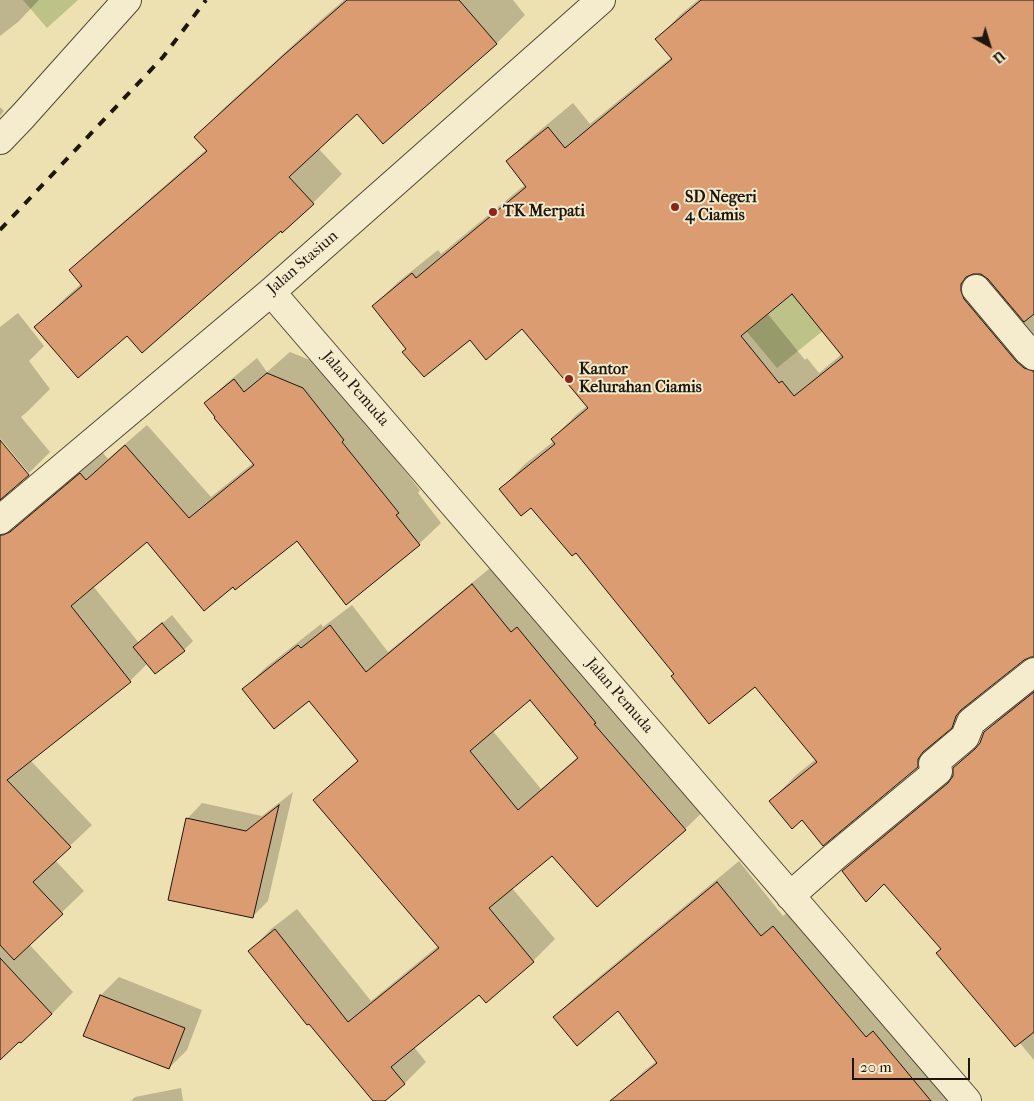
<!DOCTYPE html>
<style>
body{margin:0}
#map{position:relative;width:1034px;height:1101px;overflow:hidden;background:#eee1b1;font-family:"IM FELL French Canon",serif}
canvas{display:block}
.north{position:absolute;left:964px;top:20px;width:50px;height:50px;-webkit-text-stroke:4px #f4eccc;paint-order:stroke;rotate:141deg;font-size:14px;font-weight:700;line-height:20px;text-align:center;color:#1e150d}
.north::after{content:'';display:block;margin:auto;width:18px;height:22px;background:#1e150d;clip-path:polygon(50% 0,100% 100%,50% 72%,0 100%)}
.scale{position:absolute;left:852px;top:1058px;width:118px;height:22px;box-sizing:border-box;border:2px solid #1e150d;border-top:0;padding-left:6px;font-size:15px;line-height:18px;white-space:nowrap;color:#1e150d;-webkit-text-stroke:4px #f4eccc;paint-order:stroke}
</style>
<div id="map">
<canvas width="1034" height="1101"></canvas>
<div class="north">U</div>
<div class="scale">20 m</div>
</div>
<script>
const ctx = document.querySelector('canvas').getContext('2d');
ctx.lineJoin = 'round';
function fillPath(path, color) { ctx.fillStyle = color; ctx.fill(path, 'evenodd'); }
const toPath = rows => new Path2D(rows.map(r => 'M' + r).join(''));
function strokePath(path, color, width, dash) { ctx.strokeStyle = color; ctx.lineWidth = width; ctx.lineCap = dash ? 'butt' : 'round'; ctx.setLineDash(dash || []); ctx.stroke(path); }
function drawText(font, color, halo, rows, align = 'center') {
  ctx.font = font + ' "IM FELL French Canon",serif'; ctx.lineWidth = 4; ctx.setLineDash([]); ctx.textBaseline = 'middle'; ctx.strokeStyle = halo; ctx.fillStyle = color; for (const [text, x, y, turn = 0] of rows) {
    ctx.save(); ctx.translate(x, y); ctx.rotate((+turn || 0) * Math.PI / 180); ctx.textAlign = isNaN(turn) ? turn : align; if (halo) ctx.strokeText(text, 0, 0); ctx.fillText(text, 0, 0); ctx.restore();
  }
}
fillPath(toPath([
 [23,0,78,0,47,28],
 [814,275,856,304,777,368,747,332]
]), '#bdc288');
fillPath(toPath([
 [0,0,39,0,18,22,0,36],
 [344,0,513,0,525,15,497,43,383,142,357,113,318,148,342,174,313,203,282,231,281,230,127,334,36,327,65,298,82,283,71,270,100,242,207,149,196,137,224,108,315,25],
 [698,0,1034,0,1034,656,1024,658,979,694,976,702,942,734,942,741,917,766,803,818,771,801,795,776,816,759,755,685,675,673,576,551,531,506,501,489,525,464,554,441,552,439,577,414,588,405,522,328,470,338,407,349,373,306,398,282,438,250,441,254,526,184,507,161,532,137,573,103,590,124,672,57,657,39,681,14],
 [792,293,842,354,819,373,807,358,805,360,767,313],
 [0,107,4,111,0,116],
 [18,313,44,346,29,361,50,389,28,411,21,417,50,452,29,473,0,438,0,327],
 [290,352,325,366,363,419,420,490,418,493,441,523,419,544,297,540,147,541,93,586,139,643,172,615,193,641,184,650,148,663,130,681,30,760,92,825,55,860,84,891,29,944,73,992,52,1014,19,1040,0,1058,0,442,27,474,28,474,7,492,6,500,26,514,33,510,102,452,108,459,147,425,211,497,253,463,206,403,228,382,257,358,267,372],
 [495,564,707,808,685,829,597,906,552,854,512,888,555,939,533,961,486,1002,479,993,414,1047,426,1062,404,1084,383,1101,374,1101,250,951,271,929,297,909,371,1001,438,946,315,800,336,779,358,760,309,699,244,689,265,668,321,624,323,627,352,605,388,652],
 [530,699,579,756,541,789,492,730],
 [1034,688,1034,1060,942,949,884,882,844,871,868,846,954,775,954,768,982,741,985,732,1010,707],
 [293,792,268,901,252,917,187,819,202,803,262,816],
 [739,861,783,916,795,906,962,1101,632,1101,624,1091,645,1070,657,1061,618,1010,555,1017,576,996],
 [119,977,202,1010,187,1050,169,1068,101,995],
 [181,1088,183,1101,131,1101,135,1097]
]), '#0003');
const building = toPath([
 [347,0,459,0,497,44,383,144,357,114,289,177,314,204,282,233,281,231,142,353,127,336,78,378,34,327,82,286,69,270,207,151,194,137,285,54,347,0],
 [701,0,1034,0,1034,314,1024,322,988,279,981,274,973,274,966,277,961,284,961,291,964,299,1016,361,1024,368,1033,371,1034,373,1034,657,1031,657,1024,660,961,710,956,716,952,728,923,752,918,759,918,767,823,846,802,820,792,829,769,801,817,762,755,687,709,724,671,676,674,674,576,553,572,556,531,508,521,516,499,489,555,444,551,439,588,408,522,329,486,360,470,340,424,377,402,352,406,349,372,306,412,273,416,278,526,187,506,161,548,127,565,148,672,59,655,39,701,0],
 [792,294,843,357,794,396,782,381,779,383,741,336,792,294],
 [267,373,303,388,344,440,342,442,399,513,396,515,420,545,346,605,297,541,235,590,233,587,204,611,147,542,71,606,131,682,7,780,71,847,33,882,63,914,14,960,0,945,0,535,3,535,10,532,80,473,86,480,125,445,189,518,254,465,214,418,215,417,204,403,234,379,244,392,267,373],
 [0,440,29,475,0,500,0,440],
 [472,584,511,632,517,627,596,723,594,724,686,830,597,907,552,856,489,908,534,962,486,1003,479,995,391,1067,405,1084,385,1101,373,1101,309,1024,307,1025,248,951,275,929,348,1022,439,948,313,800,358,761,309,701,274,729,242,689,298,645,301,648,330,625,366,672,472,584],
 [530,700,578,758,518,810,470,751,530,700],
 [162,623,185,651,155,674,133,647,162,623],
 [1034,692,1034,1032,1015,1047,936,953,941,949,884,884,866,902,842,871,948,783,953,776,953,768,975,749,980,743,984,732,1034,692],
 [279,805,253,918,168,900,186,818,246,831,279,805],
 [717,882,761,936,773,926,866,1037,873,1031,931,1101,610,1101,657,1063,618,1011,577,1046,553,1017,717,882],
 [0,958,52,1014,21,1043,19,1042,0,1060,0,958],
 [100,995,185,1028,169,1069,83,1036,100,995]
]);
fillPath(building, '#da9c70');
strokePath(building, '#1e150d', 1);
const minor = toPath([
 [0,140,23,116,127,0],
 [976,289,1028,351,1034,356],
 [271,292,967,1101],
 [0,520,271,292,601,0],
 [790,896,834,857,938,771,933,764,965,737,971,722,1034,672]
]);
strokePath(minor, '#524836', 30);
strokePath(minor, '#f4eccc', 28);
strokePath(toPath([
 [0,230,163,57,206,0]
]), '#1e150d', 4, [9, 9]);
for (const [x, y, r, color] of [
 [675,207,5,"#8f2418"],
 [493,212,5,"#8f2418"],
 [569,379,5,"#8f2418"]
]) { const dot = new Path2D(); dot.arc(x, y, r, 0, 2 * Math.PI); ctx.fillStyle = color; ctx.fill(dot); strokePath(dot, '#f4eccc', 2); }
drawText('bold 16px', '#1e150d', '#f4eccc', [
 ["SD Negeri",685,198],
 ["4 Ciamis",685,216],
 ["TK Merpati",503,212],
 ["Kantor",579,370],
 ["Kelurahan Ciamis",579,388]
], 'left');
drawText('16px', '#1e150d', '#f4eccc', [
 ["Jalan Stasiun",303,263,-41],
 ["Jalan Pemuda",355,389,49],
 ["Jalan Pemuda",619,696,49]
]);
</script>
